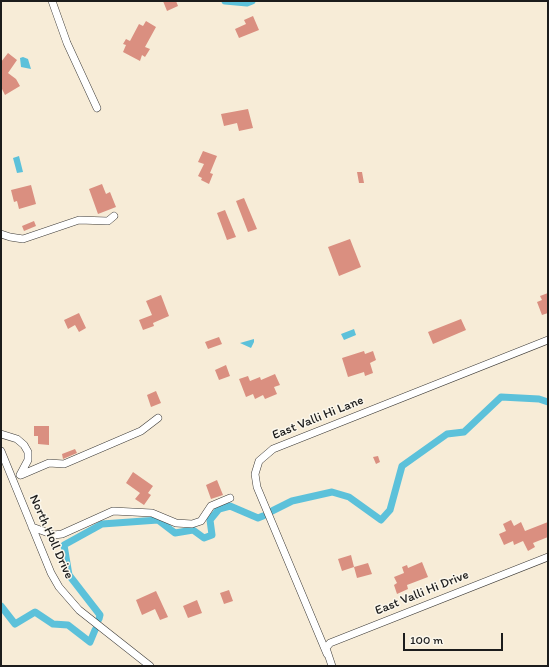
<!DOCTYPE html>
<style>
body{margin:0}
#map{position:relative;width:549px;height:667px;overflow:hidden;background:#f7ecd7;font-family:Itim,sans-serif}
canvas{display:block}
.frame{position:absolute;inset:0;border:2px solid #1c1c1c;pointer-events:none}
.scale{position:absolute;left:403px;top:633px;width:100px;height:18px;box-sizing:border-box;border:2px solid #1c1c1c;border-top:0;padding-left:5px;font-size:12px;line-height:14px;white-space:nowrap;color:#1c1c1c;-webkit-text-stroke:3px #fbf7ec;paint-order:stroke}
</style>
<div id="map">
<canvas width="549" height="667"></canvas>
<div class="frame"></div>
<div class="scale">100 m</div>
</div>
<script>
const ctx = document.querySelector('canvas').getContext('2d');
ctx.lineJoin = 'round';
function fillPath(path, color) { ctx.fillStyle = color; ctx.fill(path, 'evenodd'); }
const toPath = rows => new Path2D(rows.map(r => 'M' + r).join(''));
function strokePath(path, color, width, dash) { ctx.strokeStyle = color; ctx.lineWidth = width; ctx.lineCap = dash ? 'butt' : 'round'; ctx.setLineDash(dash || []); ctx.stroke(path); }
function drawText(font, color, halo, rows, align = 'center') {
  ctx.font = font + ' Itim,sans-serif'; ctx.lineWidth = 3; ctx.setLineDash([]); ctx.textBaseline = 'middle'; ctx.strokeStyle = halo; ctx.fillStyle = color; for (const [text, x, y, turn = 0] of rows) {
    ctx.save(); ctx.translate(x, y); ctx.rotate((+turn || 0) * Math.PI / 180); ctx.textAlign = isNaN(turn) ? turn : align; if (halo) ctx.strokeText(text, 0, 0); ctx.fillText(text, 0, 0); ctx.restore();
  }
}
fillPath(toPath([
 [23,57,28,59,31,69,21,67,20,58],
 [19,156,23,172,17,173,13,158],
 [354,329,356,335,344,340,341,334],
 [254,339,254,342,251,348,240,343]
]), '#5cc1da');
strokePath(toPath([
 [225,1,247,3,252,1],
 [272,511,292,501,332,492,349,497,381,520,390,510,402,466,447,434,464,432,501,397,539,399,548,402],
 [1,606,15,624,35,612,53,624,68,625,90,642,95,630],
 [99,619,100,615,69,575,64,545,102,524,158,520,175,533,193,530,204,538,212,535,210,520,219,509,230,506,258,518,263,516]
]), '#5cc1da', 7);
fillPath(toPath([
 [163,1,176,1,178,6,167,11],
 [253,16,259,30,239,38,235,29,246,24,244,20],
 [146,21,156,27,145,47,150,49,145,57,142,55,140,61,123,52,126,45,123,44,126,39,130,41,139,24,143,26],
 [8,53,17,60,8,73,16,79,20,86,5,95,1,87,1,62],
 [248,109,253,128,239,131,237,123,224,126,221,114],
 [203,151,217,156,210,173,213,174,209,184,201,180,202,178,198,176,204,164,198,162],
 [357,172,362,172,364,183,359,183],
 [102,184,106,194,110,192,116,207,98,214,89,189],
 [31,185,36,204,19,209,17,201,14,202,11,190],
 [244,198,257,229,248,232,236,201],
 [225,210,236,237,227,240,217,213],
 [34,221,36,226,24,231,22,226],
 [350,239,361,267,339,276,328,247],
 [548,293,548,313,542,315,537,302,542,300,540,296],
 [161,295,169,316,153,323,154,326,143,330,139,320,152,315,146,301],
 [79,313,86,328,79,332,75,325,68,329,64,320],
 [461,319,466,330,433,344,428,332],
 [219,337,222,344,208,349,205,342],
 [364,351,365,354,373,351,376,360,370,363,373,373,365,376,364,372,348,377,342,358],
 [226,365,230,376,219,380,215,370],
 [275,374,280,385,274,387,277,394,265,399,263,395,255,399,253,394,246,397,239,379,248,376,250,381,260,377,261,380],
 [156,391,161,403,151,407,147,395],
 [34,426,49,426,49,445,38,444,38,436,34,436],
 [75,449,77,453,63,459,62,454],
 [378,456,380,462,376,464,373,457],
 [133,472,153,486,148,493,151,495,144,505,135,499,140,493,126,483],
 [217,480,223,495,211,499,206,485],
 [511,520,514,526,521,522,525,531,548,522,548,537,533,543,535,547,528,551,523,541,514,545,513,541,504,545,499,534,506,531,503,524],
 [351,555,354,567,368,563,372,574,357,578,354,567,342,571,338,559],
 [422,562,428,577,407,585,408,589,397,594,394,585,397,583,394,577,404,573,402,567,407,565,408,568],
 [229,590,233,601,224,604,220,593],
 [156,591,168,617,160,620,155,609,142,615,136,600],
 [197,600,202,613,188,618,183,606]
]), '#da8f80');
const minor = toPath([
 [52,1,67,43,97,108],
 [1,234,10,237,23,239,79,220,108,221,114,216],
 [1,434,17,439,24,445,28,452,28,460,20,475],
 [1,451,51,573,59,587,79,610,150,666],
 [21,475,49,463,64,464,141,431,158,418],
 [32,527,54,535,62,534,113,511,152,513,176,523,192,524,201,521,211,506,230,498],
 [327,654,257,487,255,474,259,461,273,449,548,340],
 [332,666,326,648,330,643,548,557]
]);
strokePath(minor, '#3d3b38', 8);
strokePath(minor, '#fff', 7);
drawText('13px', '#1c1c1c', '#fbf7ec', [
 ["East Valli Hi Lane",318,418,-22],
 ["North Holl Drive",51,537,66],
 ["East Valli Hi Drive",422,593,-22]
]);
</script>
